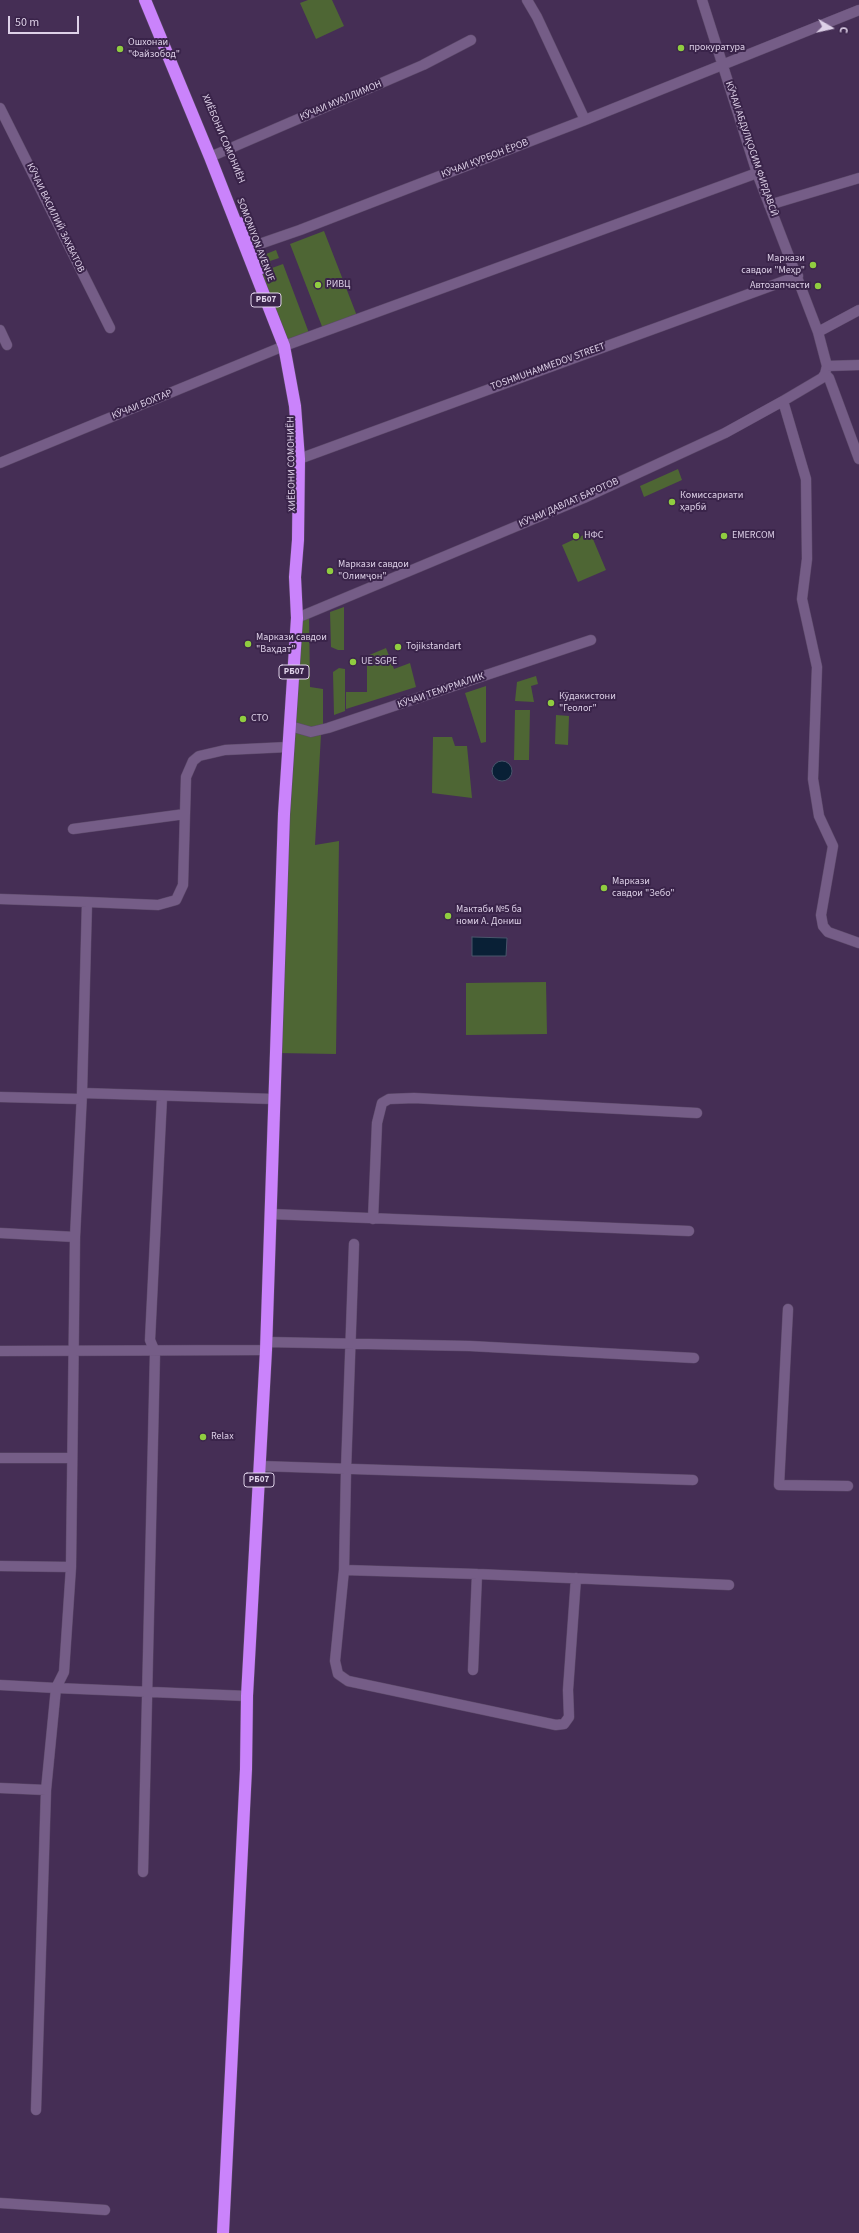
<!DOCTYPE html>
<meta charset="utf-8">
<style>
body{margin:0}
#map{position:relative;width:859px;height:2233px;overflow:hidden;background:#452e55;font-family:"Source Sans 3",sans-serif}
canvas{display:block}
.north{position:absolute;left:811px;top:8px;width:40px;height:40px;-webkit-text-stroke:3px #3a244a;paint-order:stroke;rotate:99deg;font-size:11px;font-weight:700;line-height:16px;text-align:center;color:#ded1e8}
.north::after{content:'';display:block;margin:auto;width:14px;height:18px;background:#ded1e8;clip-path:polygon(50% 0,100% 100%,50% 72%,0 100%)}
.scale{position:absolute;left:8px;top:16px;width:71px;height:18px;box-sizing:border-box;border:2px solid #ded1e8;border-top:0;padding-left:5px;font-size:12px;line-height:14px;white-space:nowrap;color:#ded1e8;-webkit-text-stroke:3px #3a244a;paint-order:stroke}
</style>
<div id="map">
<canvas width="859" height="2233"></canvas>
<div class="north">С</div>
<div class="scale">50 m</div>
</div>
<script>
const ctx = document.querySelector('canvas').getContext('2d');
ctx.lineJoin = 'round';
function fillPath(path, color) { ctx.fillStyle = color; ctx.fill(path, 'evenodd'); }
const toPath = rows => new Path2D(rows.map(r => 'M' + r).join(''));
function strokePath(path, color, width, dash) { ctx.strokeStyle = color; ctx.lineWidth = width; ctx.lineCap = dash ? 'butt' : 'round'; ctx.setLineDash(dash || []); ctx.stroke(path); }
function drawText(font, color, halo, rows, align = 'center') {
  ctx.font = font + ' "Source Sans 3",sans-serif'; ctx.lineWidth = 4; ctx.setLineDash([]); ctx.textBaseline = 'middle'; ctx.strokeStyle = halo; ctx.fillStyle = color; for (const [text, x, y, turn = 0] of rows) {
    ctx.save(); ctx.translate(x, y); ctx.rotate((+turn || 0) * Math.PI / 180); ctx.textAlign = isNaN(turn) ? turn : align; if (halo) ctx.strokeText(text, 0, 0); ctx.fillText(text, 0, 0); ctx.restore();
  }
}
fillPath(toPath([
 [308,0,332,0,344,26,316,39,300,3],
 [324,231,357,316,323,329,290,244],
 [276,250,279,258,270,261,272,268,283,264,309,333,288,341,256,258],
 [678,469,682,480,644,497,640,486],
 [590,532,606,570,578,582,562,545],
 [344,607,344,650,338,650,331,647,330,612],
 [309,612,310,687,323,689,323,729,290,726,297,618],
 [386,648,394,669,410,663,416,687,346,709,346,692,367,692,367,656],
 [339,668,345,669,345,711,334,715,333,672],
 [536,676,538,684,531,686,534,702,515,701,517,682],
 [486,686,486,742,481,743,465,693],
 [515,710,530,710,529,760,514,760],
 [556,715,569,716,568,745,555,744],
 [292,730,321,734,315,845,339,841,336,1054,277,1053],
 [433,737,452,737,455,746,467,746,472,798,432,793],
 [546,982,547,1034,466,1035,466,983]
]), '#4e6634');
const water = toPath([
 '492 771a10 10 0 1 1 20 0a10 10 0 1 1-20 0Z',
 [472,937,507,938,506,956,472,956,472,937]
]);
fillPath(water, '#092036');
strokePath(water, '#49556b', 1);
const minor = toPath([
 [527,0,537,17,585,120],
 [0,108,110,328],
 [210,157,423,65,471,40],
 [769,205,859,178],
 [248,248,300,230,585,120,859,10],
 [0,330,7,345],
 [818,332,859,310],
 [827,366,859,365],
 [825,374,829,378,859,459],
 [783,401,806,479,807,559,802,599,817,667,813,779,819,816,833,846,821,915,823,926,828,932,859,943],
 [299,459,798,276],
 [0,463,284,346,757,173],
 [297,618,584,498,725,433,783,401,822,378,825,374,827,366,818,332,757,173,702,0],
 [290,726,311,732,328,728,591,640],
 [73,829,185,814],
 [0,899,87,902],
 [82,1093,274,1099],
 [0,1097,81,1099],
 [270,1214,689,1231],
 [373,1219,377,1123,382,1103,389,1099,414,1098,697,1113],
 [0,1233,75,1237],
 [354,1244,346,1470,344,1570,335,1661,338,1674,348,1681,556,1725,564,1724,569,1717,568,1690,576,1578],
 [788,1309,779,1485,848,1486],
 [266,1342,470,1346,694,1358],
 [0,1351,266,1350],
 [0,1458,72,1458],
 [260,1466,693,1480],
 [0,1566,71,1567],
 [344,1570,477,1574,729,1585],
 [473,1670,477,1574],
 [0,1685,56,1688,64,1672,71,1567,75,1237,82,1093,87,902,158,905,176,900,183,885,186,777,193,761,199,756,225,750,288,747],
 [0,1788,46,1790],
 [143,1872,155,1352,150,1340,162,1097],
 [36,2110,46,1790,56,1688,247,1696],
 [0,2203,105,2210]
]);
const highway = toPath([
 [145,0,210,157,284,346,295,406,299,459,298,540,295,577,297,618,284,814,266,1350,247,1696,246,1769,223,2233],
 [244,222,262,268]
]);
strokePath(minor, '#5d4a6a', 11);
strokePath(highway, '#5d4a6a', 13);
strokePath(minor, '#755d87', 10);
strokePath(highway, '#ca83fb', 12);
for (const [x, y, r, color] of [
 [681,48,4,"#90cd40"],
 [120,49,4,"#90cd40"],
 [813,265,4,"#90cd40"],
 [318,285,4,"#90cd40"],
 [818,286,4,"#90cd40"],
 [672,502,4,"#90cd40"],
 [576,536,4,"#90cd40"],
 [724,536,4,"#90cd40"],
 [330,571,4,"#90cd40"],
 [248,644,4,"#90cd40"],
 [398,647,4,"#90cd40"],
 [353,662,4,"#90cd40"],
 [551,703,4,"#90cd40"],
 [243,719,4,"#90cd40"],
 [604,888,4,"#90cd40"],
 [448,916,4,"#90cd40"],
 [203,1437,4,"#90cd40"]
]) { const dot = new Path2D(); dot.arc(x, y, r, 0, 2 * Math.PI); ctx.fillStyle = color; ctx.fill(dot); strokePath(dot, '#3a244a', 1.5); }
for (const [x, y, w] of [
 [266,300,30],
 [294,672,30],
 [259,1480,30]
]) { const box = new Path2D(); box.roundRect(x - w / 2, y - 7, w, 14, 3); ctx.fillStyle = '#3a244a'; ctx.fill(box); strokePath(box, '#ded1e8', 1); }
drawText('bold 9px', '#ded1e8', null, [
 ["РБ07",266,300],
 ["РБ07",294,672],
 ["РБ07",259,1480]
]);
drawText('10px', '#ded1e8', '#3a244a', [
 ["Ошхонаи",128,43],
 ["\"Файзобод\"",128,55],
 ["прокуратура",689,48],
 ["Маркази",805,259,"right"],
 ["савдои \"Меҳр\"",805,271,"right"],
 ["РИВЦ",326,285],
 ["Автозапчасти",810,286,"right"],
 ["Комиссариати",680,496],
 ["ҳарбӣ",680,508],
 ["НФС",584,536],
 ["EMERCOM",732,536],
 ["Маркази савдои",338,565],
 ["\"Олимҷон\"",338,577],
 ["Маркази савдои",256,638],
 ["\"Ваҳдат\"",256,650],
 ["Tojikstandart",406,647],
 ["UE SGPE",361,662],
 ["Кӯдакистони",559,697],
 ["\"Геолог\"",559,709],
 ["СТО",251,719],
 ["Маркази",612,882],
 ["савдои \"Зебо\"",612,894],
 ["Мактаби №5 ба",456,910],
 ["номи А. Дониш",456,922],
 ["Relax",211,1437]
], 'left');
drawText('10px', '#ded1e8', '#3a244a', [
 ["КӮЧАИ МУАЛЛИМОН",341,101,-23],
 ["ХИЁБОНИ СОМОНИЁН",223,139,67],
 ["КӮЧАИ АБДУЛҚОСИМ ФИРДАВСӢ",751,149,71],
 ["КӮЧАИ ҚУРБОН ЁРОВ",485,159,-21],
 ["КӮЧАИ ВАСИЛИЙ ЗАХВАТОВ",55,218,64],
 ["SOMONIYON AVENUE",255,240,69],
 ["TOSHMUHAMMEDOV STREET",548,367,-20],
 ["КӮЧАИ БОХТАР",142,405,-22],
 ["ХИЁБОНИ СОМОНИЁН",292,464,-91],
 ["КӮЧАИ ДАВЛАТ БАРОТОВ",569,503,-24],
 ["КӮЧАИ ТЕМУРМАЛИК",441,691,-19]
]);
</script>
